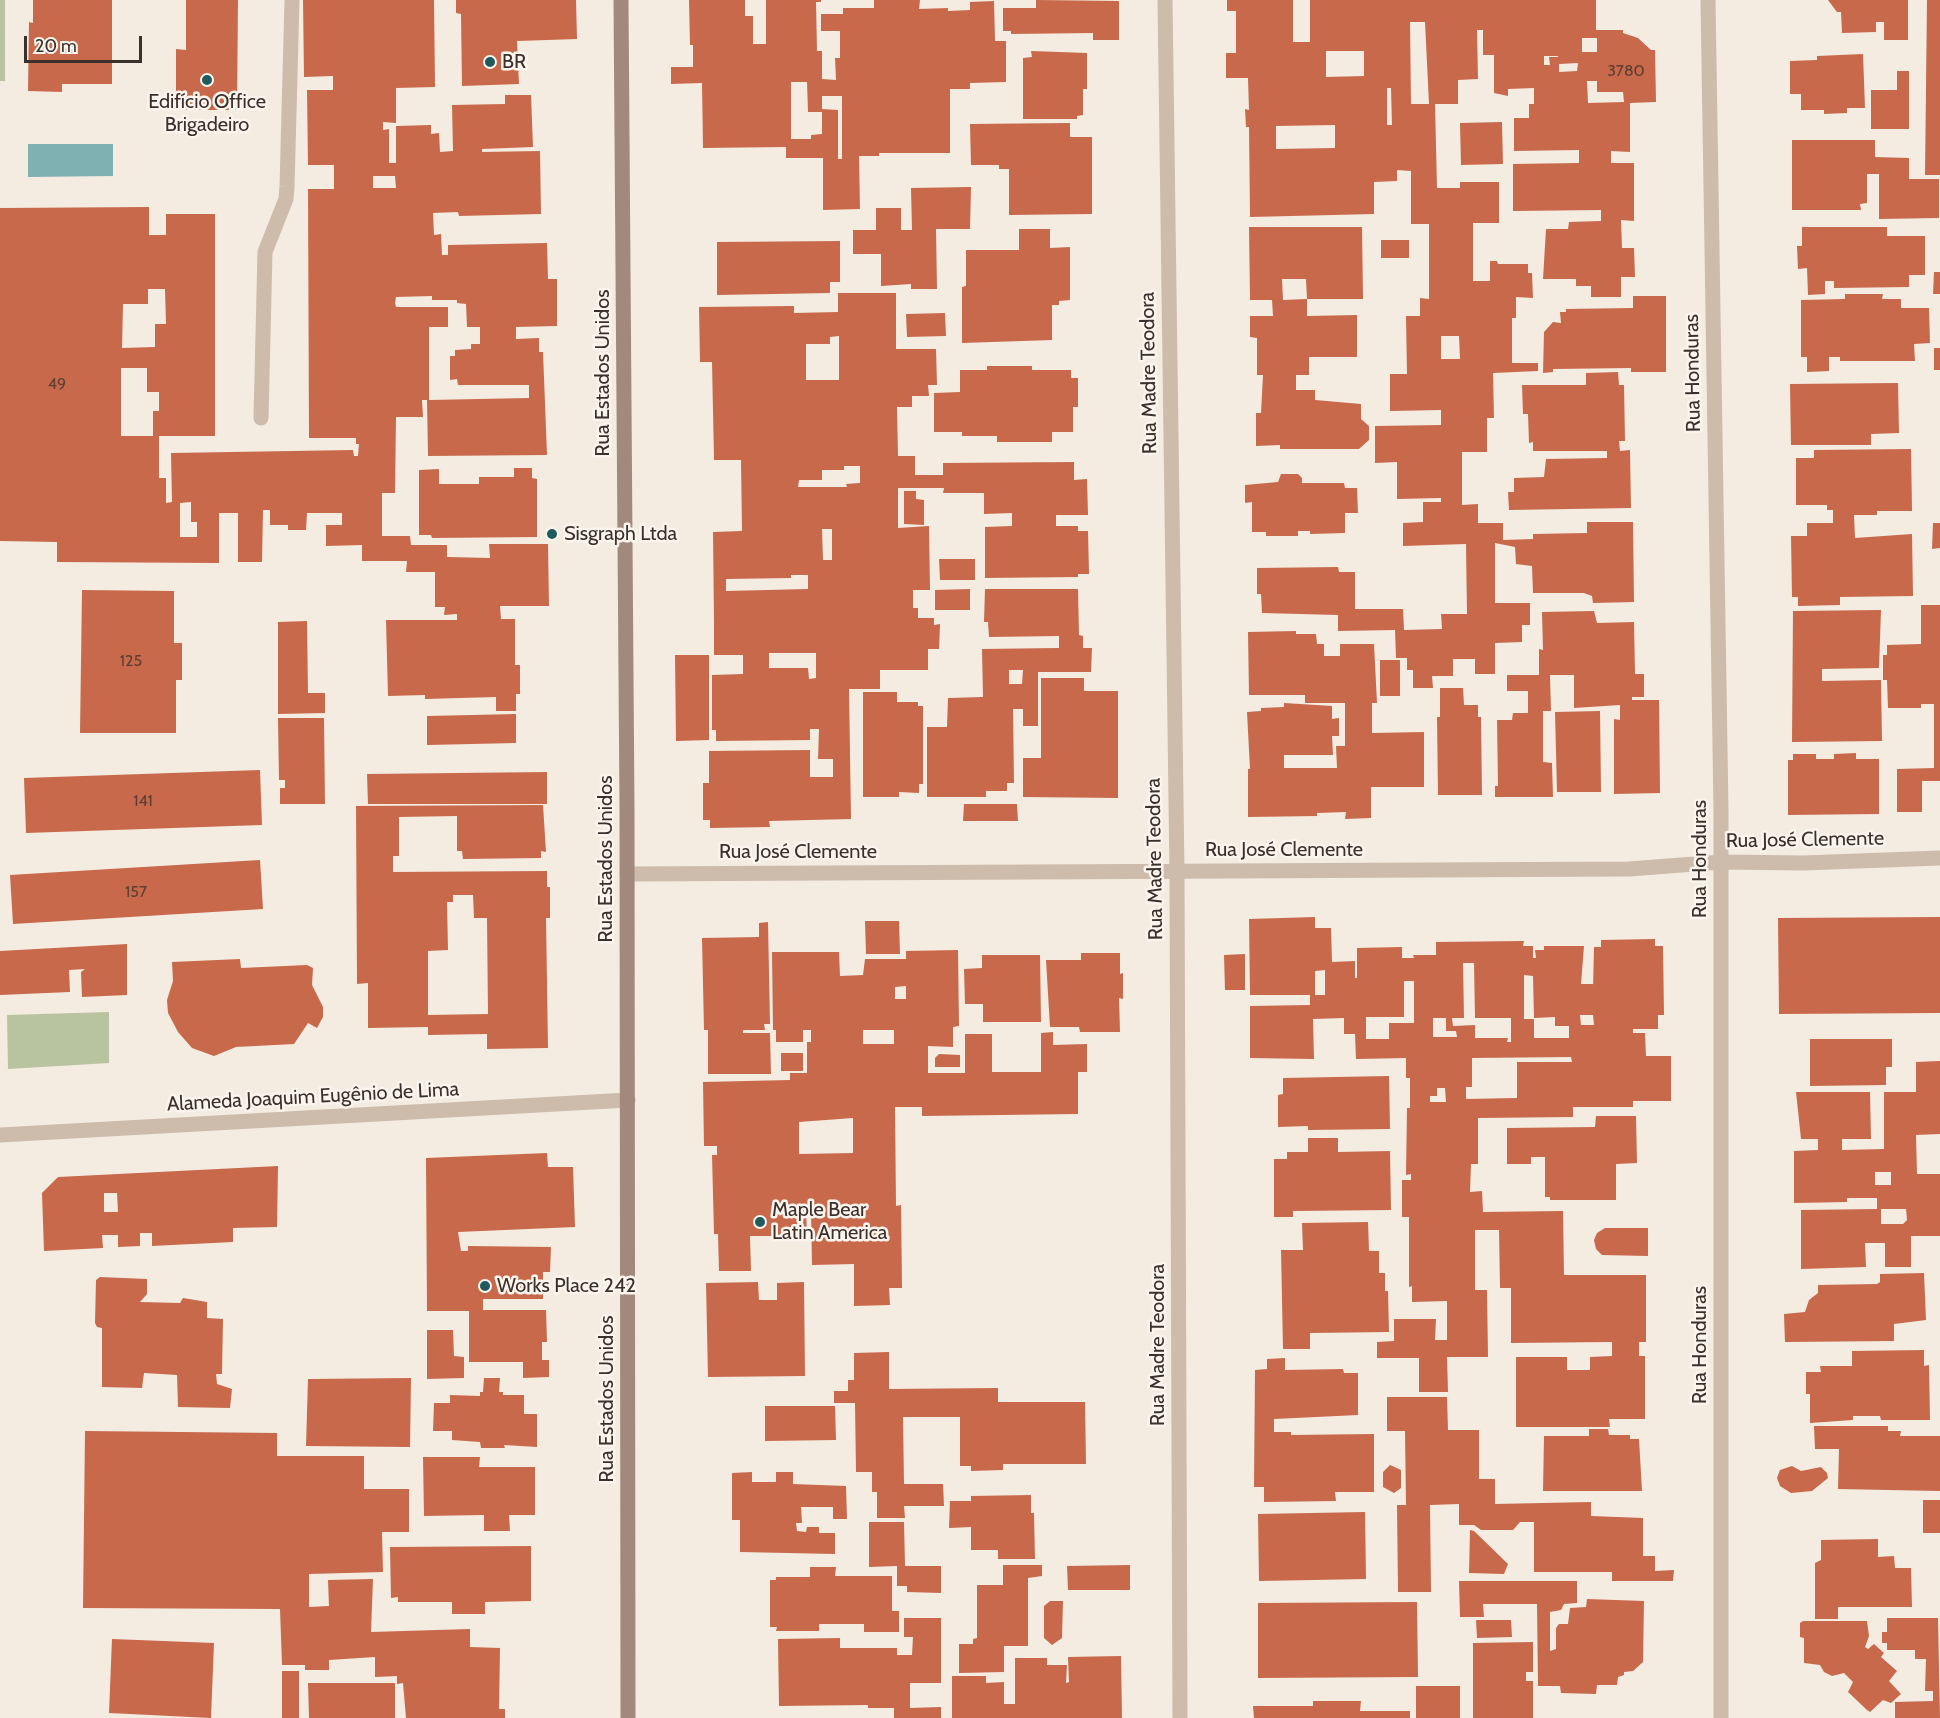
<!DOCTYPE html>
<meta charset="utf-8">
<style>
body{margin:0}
#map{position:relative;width:1940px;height:1718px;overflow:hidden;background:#f4ebe1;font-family:Cabin,sans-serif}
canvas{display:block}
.scale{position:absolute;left:24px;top:36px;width:118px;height:27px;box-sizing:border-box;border:3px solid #3b302b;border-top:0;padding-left:8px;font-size:18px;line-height:21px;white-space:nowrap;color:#3b302b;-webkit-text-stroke:4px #fbf5ee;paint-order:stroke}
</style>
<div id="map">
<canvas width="1940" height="1718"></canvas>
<div class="scale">20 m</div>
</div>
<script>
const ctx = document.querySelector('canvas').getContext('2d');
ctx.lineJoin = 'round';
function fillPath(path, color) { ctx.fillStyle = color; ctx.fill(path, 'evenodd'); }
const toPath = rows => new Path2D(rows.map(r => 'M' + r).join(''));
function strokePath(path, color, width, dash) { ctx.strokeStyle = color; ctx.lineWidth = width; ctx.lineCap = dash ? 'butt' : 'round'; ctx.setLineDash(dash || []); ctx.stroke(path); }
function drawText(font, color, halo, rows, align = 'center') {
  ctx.font = font + ' Cabin,sans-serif'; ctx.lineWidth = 5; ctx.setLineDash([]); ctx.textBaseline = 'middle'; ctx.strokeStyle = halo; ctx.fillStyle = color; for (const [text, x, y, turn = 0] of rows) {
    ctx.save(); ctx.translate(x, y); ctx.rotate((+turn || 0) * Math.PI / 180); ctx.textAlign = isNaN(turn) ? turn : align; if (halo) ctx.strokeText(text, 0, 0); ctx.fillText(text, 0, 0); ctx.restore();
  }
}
fillPath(toPath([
 [0,0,5,0,5,81,0,81],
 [109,1012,109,1063,8,1069,7,1015]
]), '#b8c4a0');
fillPath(toPath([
 [28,144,113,144,113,176,28,177]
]), '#7fb0b2');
fillPath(toPath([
 [33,0,112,0,112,84,62,84,62,92,28,91,29,22,33,23],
 [186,0,238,0,237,110,176,110,176,49,186,50],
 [303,0,434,0,435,87,396,88,396,123,383,122,383,130,389,129,389,163,396,163,396,126,431,125,431,134,439,133,440,152,453,151,452,105,505,104,505,95,531,95,533,147,482,149,482,152,540,151,541,214,459,216,458,212,433,213,434,235,441,234,442,255,448,255,448,245,547,243,548,279,557,279,557,326,516,327,516,339,539,338,539,352,543,352,547,455,428,456,427,400,422,400,423,417,396,417,395,493,382,493,382,536,410,536,411,545,447,545,447,557,490,558,489,544,548,544,549,606,500,606,501,619,515,619,515,665,520,665,520,694,516,694,516,711,496,711,496,697,425,699,425,695,388,696,386,620,457,620,457,614,444,615,445,607,435,607,435,572,406,572,407,561,362,561,362,545,326,546,326,525,342,525,342,513,307,513,306,530,288,530,288,525,270,525,270,510,263,510,262,562,238,562,238,513,219,513,219,563,57,562,57,542,0,541,0,208,149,207,149,235,166,235,166,214,215,214,215,436,159,436,159,478,166,478,166,503,172,502,171,453,353,450,354,456,358,456,359,444,356,444,356,438,309,438,308,189,334,189,334,165,308,165,307,90,333,90,333,76,304,77],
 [373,176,395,176,396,188,373,188],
 [148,289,165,289,166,324,155,324,155,347,122,348,123,304,148,304],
 [432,296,432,300,457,300,457,303,466,304,467,327,480,327,480,344,471,344,471,349,455,350,455,356,450,356,450,380,457,379,458,385,529,385,529,398,429,400,429,327,448,327,448,307,396,307,395,303,396,297],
 [121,368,147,368,147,392,159,392,159,411,153,411,153,436,121,436],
 [191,502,191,522,197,522,197,537,180,537,180,503],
 [456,0,576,0,577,39,517,41,519,84,462,86,461,14,456,13],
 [689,0,745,0,745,16,753,16,753,44,766,44,766,0,821,0,821,2,816,2,817,51,822,51,822,79,836,80,835,58,840,58,840,31,821,31,821,14,843,14,843,8,874,8,874,0,920,0,919,9,948,8,948,11,970,10,970,2,994,1,995,41,1006,41,1006,82,970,83,970,89,950,89,950,153,879,153,879,156,859,156,860,209,823,210,823,158,786,158,786,147,703,148,702,83,671,84,671,67,693,67,693,45,690,45],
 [791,82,807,82,808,112,822,112,822,134,811,135,811,139,791,139],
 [822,96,842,96,842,159,838,159,838,110,822,109],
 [1036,0,1119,1,1119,40,1093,40,1093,33,1011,34,1011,31,1003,31,1003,8,1036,8],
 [1227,0,1293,0,1293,42,1310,42,1310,0,1596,0,1596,30,1623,30,1623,33,1638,38,1651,50,1655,50,1656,102,1630,103,1630,152,1611,151,1611,163,1634,163,1634,221,1621,220,1622,248,1634,248,1635,277,1621,277,1621,297,1591,297,1591,286,1576,286,1576,279,1543,279,1546,229,1568,229,1569,222,1601,221,1601,210,1513,211,1513,164,1579,163,1579,150,1514,151,1514,118,1529,118,1529,104,1534,104,1534,88,1508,89,1508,96,1494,93,1494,55,1483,55,1483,30,1477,30,1478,79,1458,80,1458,104,1435,104,1437,188,1460,188,1460,182,1499,182,1499,223,1473,223,1473,281,1490,281,1490,261,1497,261,1498,264,1528,264,1528,273,1532,273,1533,298,1516,297,1516,318,1512,318,1512,363,1538,363,1538,371,1493,373,1494,418,1487,418,1487,452,1462,452,1462,505,1478,504,1478,523,1503,523,1503,540,1533,539,1533,534,1587,533,1587,522,1633,522,1634,602,1593,603,1592,596,1584,593,1533,593,1532,566,1516,564,1515,547,1495,543,1495,603,1530,603,1530,625,1522,625,1522,642,1495,643,1495,674,1475,674,1475,659,1453,659,1453,676,1432,676,1433,688,1413,688,1413,670,1407,670,1407,658,1396,658,1395,630,1338,631,1338,615,1262,613,1261,594,1257,594,1257,568,1338,567,1339,572,1355,572,1355,609,1403,609,1404,630,1442,629,1441,614,1467,614,1466,544,1403,546,1403,523,1423,522,1423,502,1441,502,1441,498,1397,499,1397,462,1375,463,1375,426,1441,425,1441,410,1390,411,1390,374,1407,374,1406,316,1420,316,1420,298,1429,299,1429,224,1411,224,1411,171,1397,170,1397,181,1374,182,1374,214,1250,217,1249,127,1246,127,1245,109,1249,110,1248,78,1226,78,1226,53,1236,53,1236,11,1227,11],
 [1410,22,1425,22,1429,104,1411,104],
 [1582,38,1597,38,1597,52,1582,52],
 [1326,51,1364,51,1364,76,1326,77],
 [1544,56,1558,56,1558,57,1549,57,1550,65,1544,65],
 [1578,63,1577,71,1559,72,1559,64],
 [1587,81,1597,81,1597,92,1623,92,1624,102,1588,103],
 [1387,88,1391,88,1392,125,1387,125],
 [1335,125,1335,148,1276,149,1276,126],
 [1441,336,1459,336,1460,359,1441,359],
 [1828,0,1908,0,1908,40,1884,40,1884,22,1876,22,1876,32,1842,33,1841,12,1837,12],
 [1927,0,1940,0,1940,175,1925,175],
 [1031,51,1087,53,1087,89,1083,89,1083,115,1077,116,1077,119,1023,119,1023,58,1032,57],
 [1863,54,1865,108,1847,108,1847,113,1824,114,1824,110,1801,110,1801,94,1790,94,1790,61,1817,60,1817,56],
 [1897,71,1909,71,1909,129,1871,129,1871,90,1897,90],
 [1502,122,1503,164,1461,165,1460,123],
 [1070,123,1070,137,1092,137,1092,214,1009,215,1009,169,999,169,999,165,971,165,970,124],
 [1792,140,1875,140,1875,157,1909,158,1909,179,1939,179,1939,218,1879,219,1879,174,1867,174,1867,203,1860,204,1861,210,1792,210],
 [971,187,970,229,936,229,937,289,911,289,911,284,881,286,881,254,853,254,853,230,876,230,876,208,901,208,901,230,912,230,911,188],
 [1249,227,1362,227,1363,299,1307,299,1306,279,1282,279,1283,300,1307,299,1307,316,1357,315,1357,357,1309,357,1309,375,1296,375,1296,390,1315,390,1315,400,1361,404,1361,419,1369,426,1369,440,1359,449,1280,449,1280,445,1256,446,1256,413,1261,413,1263,375,1257,375,1257,338,1250,337,1250,316,1273,316,1272,300,1250,300],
 [1802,227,1887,227,1887,236,1925,236,1925,275,1909,275,1909,287,1834,288,1834,281,1825,281,1825,294,1808,295,1807,268,1798,269,1797,246,1802,246],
 [1019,229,1050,229,1050,248,1070,247,1070,300,1059,301,1059,305,1052,305,1052,340,962,343,962,287,966,286,966,250,1019,250],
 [1381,240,1409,240,1409,258,1381,258],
 [840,241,840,282,830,282,830,293,717,295,717,242],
 [1934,272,1940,272,1940,294,1933,294],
 [838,293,896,293,896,349,936,349,937,385,928,385,929,396,912,396,912,407,897,407,898,456,915,456,915,475,943,475,943,463,1074,462,1074,480,1087,479,1088,515,1056,515,1056,526,1078,526,1078,531,1088,531,1089,574,1078,574,1078,577,985,578,985,527,1012,526,1012,513,984,514,984,493,943,493,944,488,898,488,898,528,929,526,930,590,913,590,913,608,918,608,918,618,934,618,934,625,940,624,939,649,928,649,928,670,880,670,880,689,849,689,851,819,769,821,770,827,710,828,710,820,703,820,703,783,709,783,709,751,810,750,810,777,833,777,833,759,818,759,819,729,810,729,810,740,716,741,716,730,712,730,712,675,743,674,743,655,714,655,714,622,713,532,742,531,741,460,714,460,712,362,700,362,699,307,794,306,794,313,838,312],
 [839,336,839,380,806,380,806,344,830,344,830,337],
 [844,466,860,466,860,483,846,484,847,487,798,487,799,480,822,480,822,470,844,470],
 [822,529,832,529,832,560,823,560],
 [791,575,808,575,808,589,726,591,726,579,791,578],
 [769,653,816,653,816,678,809,679,808,668,769,668],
 [1845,294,1883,294,1882,299,1901,299,1901,308,1929,308,1930,343,1914,344,1915,361,1840,361,1840,357,1829,357,1829,371,1807,372,1807,357,1801,357,1801,300,1845,299],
 [1633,296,1666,296,1666,372,1631,372,1631,368,1553,369,1553,372,1543,373,1544,332,1553,322,1561,323,1560,312,1566,312,1566,309,1633,308],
 [945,313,946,336,907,337,906,314],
 [1934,348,1940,348,1940,370,1934,370],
 [987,366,1032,366,1032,370,1071,370,1071,378,1078,378,1078,407,1073,407,1073,432,1052,432,1052,442,997,442,997,436,962,436,962,432,934,432,934,393,960,392,960,370,987,370],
 [1618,372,1619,385,1624,385,1625,441,1619,441,1620,451,1630,450,1631,508,1509,510,1508,492,1514,492,1514,478,1544,477,1546,459,1607,458,1607,451,1533,451,1533,442,1529,443,1528,414,1523,414,1522,385,1586,385,1586,373],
 [1898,383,1899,433,1871,434,1871,445,1791,445,1790,384],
 [1911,449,1912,511,1877,511,1877,515,1854,515,1855,538,1912,534,1913,596,1840,597,1840,605,1798,606,1798,597,1792,597,1791,536,1807,536,1807,523,1833,523,1833,510,1827,510,1827,505,1796,505,1796,458,1814,458,1814,450],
 [514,468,532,468,532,478,537,479,537,537,432,538,431,535,419,535,419,470,439,469,439,484,479,484,479,477,514,477],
 [1281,474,1298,474,1302,478,1302,483,1344,483,1345,488,1357,488,1358,513,1345,513,1345,533,1310,534,1310,531,1298,531,1298,536,1266,536,1266,532,1252,532,1252,502,1245,503,1245,485,1278,482],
 [904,491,916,491,916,499,924,500,924,525,904,524],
 [1933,523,1940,523,1940,548,1932,549],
 [939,559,975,559,975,580,940,580],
 [970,589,970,610,935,610,935,590],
 [985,589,1078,589,1079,635,1083,636,1083,648,1092,648,1091,672,1038,672,1038,726,1023,726,1023,709,1013,709,1014,783,1007,783,1007,791,986,791,986,797,927,797,927,727,947,727,948,698,983,697,982,649,1059,648,1059,636,989,637,988,622,984,622],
 [1009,670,1023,670,1022,684,1009,684],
 [82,590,174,591,174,643,182,643,182,680,176,680,176,733,80,733],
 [1921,605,1940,605,1940,781,1922,781,1922,812,1897,812,1897,769,1934,768,1934,704,1921,704,1921,708,1888,708,1887,680,1883,680,1883,655,1887,655,1887,645,1921,644],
 [1881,610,1879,668,1822,669,1822,681,1881,680,1882,741,1792,742,1793,611],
 [1594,611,1597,623,1634,622,1635,674,1644,674,1644,697,1632,697,1632,700,1659,700,1660,793,1614,794,1614,719,1620,720,1620,705,1574,708,1574,675,1550,675,1551,711,1543,711,1543,762,1552,763,1553,797,1495,797,1495,786,1498,786,1497,720,1512,720,1513,713,1528,713,1528,691,1507,691,1507,675,1539,675,1539,649,1543,650,1542,612],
 [307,621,308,693,325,693,325,713,278,714,278,622],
 [1296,631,1296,634,1316,634,1317,644,1324,644,1324,656,1340,656,1340,644,1374,644,1377,703,1372,703,1372,733,1424,732,1424,787,1371,787,1371,818,1345,819,1346,812,1317,813,1317,816,1248,817,1248,769,1250,769,1247,712,1261,711,1261,708,1284,707,1284,703,1332,706,1332,719,1339,718,1339,736,1332,736,1333,755,1284,755,1284,768,1337,768,1336,746,1345,746,1345,703,1305,703,1305,695,1249,695,1248,632],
 [675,655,709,655,709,740,676,741],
 [1380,660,1400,660,1400,696,1380,696],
 [1041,678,1084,678,1084,691,1118,691,1118,798,1023,797,1023,758,1041,758],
 [1440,688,1463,688,1464,705,1478,705,1478,717,1481,717,1482,795,1438,795,1437,717,1440,717],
 [863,692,897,692,897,702,918,702,918,706,923,706,923,784,919,784,919,793,899,792,899,797,863,797],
 [1600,711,1601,792,1557,792,1555,712],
 [516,714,516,743,427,745,427,716],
 [278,718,324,718,325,804,280,804,280,788,285,788,285,780,279,780],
 [1856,753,1856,759,1879,759,1879,814,1788,815,1788,760,1793,760,1793,754,1816,754,1816,759,1834,759,1834,754],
 [260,770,262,825,26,833,24,778],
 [547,772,547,804,368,804,367,774],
 [964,804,1017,804,1018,821,963,821],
 [543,805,546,852,541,851,541,858,463,859,462,851,457,851,457,816,399,817,399,856,393,856,393,872,547,871,547,887,550,887,550,918,546,918,548,1048,487,1049,487,1034,428,1035,428,1027,368,1028,368,983,357,984,356,806],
 [453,895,473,895,474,918,487,918,488,1014,428,1015,428,951,448,950,447,902,453,902],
 [260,860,263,909,13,924,10,875],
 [1315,917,1315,928,1331,928,1332,962,1355,961,1355,978,1357,978,1357,948,1402,947,1402,958,1414,958,1413,955,1436,955,1436,942,1524,941,1523,946,1533,946,1533,958,1536,958,1535,950,1544,950,1544,946,1584,946,1581,984,1593,984,1593,988,1594,947,1601,947,1601,940,1655,939,1655,946,1663,946,1664,1015,1658,1015,1658,1029,1633,1029,1633,1033,1645,1033,1646,1056,1671,1056,1671,1101,1633,1101,1633,1107,1573,1107,1573,1117,1478,1118,1478,1164,1471,1164,1470,1192,1482,1191,1483,1212,1563,1211,1564,1275,1646,1275,1646,1342,1639,1342,1639,1356,1645,1356,1645,1419,1609,1419,1610,1427,1516,1427,1516,1357,1567,1357,1567,1370,1590,1370,1590,1357,1612,1356,1612,1342,1511,1343,1511,1288,1500,1288,1499,1230,1475,1230,1475,1290,1487,1290,1488,1357,1447,1357,1448,1392,1419,1392,1419,1358,1377,1358,1377,1342,1394,1341,1394,1319,1436,1319,1435,1340,1447,1340,1447,1301,1412,1302,1412,1286,1409,1287,1409,1217,1402,1217,1402,1180,1411,1180,1411,1174,1406,1175,1407,1108,1410,1108,1410,1078,1406,1078,1406,1058,1356,1059,1355,1034,1344,1034,1344,1018,1313,1019,1314,1059,1250,1058,1250,1006,1310,1005,1310,995,1250,995,1249,919],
 [1463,963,1474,963,1475,1018,1511,1018,1511,1042,1507,1042,1508,1038,1475,1038,1475,1025,1453,1026,1452,1018,1464,1018],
 [1325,970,1325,995,1315,995,1315,971],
 [1524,975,1533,976,1534,1018,1555,1017,1555,1026,1569,1026,1569,1038,1534,1038,1534,1019,1524,1019],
 [1404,981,1414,981,1414,1023,1389,1023,1389,1039,1366,1039,1366,1017,1404,1017],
 [1580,1015,1593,1015,1594,1025,1581,1025],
 [1433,1018,1446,1018,1446,1031,1456,1031,1457,1037,1433,1037],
 [1571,1057,1572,1062,1517,1062,1517,1098,1466,1099,1466,1087,1472,1087,1472,1058],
 [1437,1088,1445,1088,1446,1102,1430,1102,1430,1096,1437,1096],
 [1940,917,1940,1013,1779,1014,1778,918],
 [865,921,899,921,900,954,866,954],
 [768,922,770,1024,764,1024,765,1030,743,1030,743,1033,770,1033,771,1074,708,1074,708,1030,704,1030,702,938,759,937,759,923],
 [127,944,127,995,82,997,81,972,85,969,69,970,70,992,0,995,0,951],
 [958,950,959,1026,953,1027,953,1047,928,1046,928,1073,965,1073,965,1034,992,1034,992,1072,1041,1072,1041,1033,1053,1032,1053,1045,1087,1044,1087,1072,1078,1072,1078,1114,922,1116,922,1107,895,1107,896,1206,901,1205,902,1288,889,1288,890,1305,854,1306,854,1264,812,1265,811,1210,806,1209,807,1236,750,1236,751,1271,719,1271,718,1234,714,1234,712,1155,717,1155,717,1146,704,1146,703,1082,790,1080,790,1073,807,1073,807,1042,811,1042,811,1030,803,1030,803,1042,776,1042,776,1030,773,1030,772,952,839,952,840,976,863,975,865,959,906,959,906,951],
 [906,986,906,999,895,999,895,987],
 [863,1030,894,1030,894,1044,863,1044],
 [853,1118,853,1153,799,1154,799,1122],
 [1081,953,1120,953,1120,974,1123,973,1123,999,1119,998,1120,1032,1080,1032,1079,1027,1050,1027,1046,960,1081,960],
 [1245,954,1245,990,1225,990,1224,955],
 [982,955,1040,955,1041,1022,983,1022,983,1004,965,1004,964,969,982,968],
 [240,959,241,968,307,965,313,968,312,985,323,1007,323,1017,317,1028,308,1023,294,1044,236,1047,214,1056,192,1048,178,1032,168,1013,167,1000,173,981,172,962],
 [1810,1039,1892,1039,1892,1067,1886,1067,1886,1085,1810,1086],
 [781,1053,803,1053,803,1071,781,1071],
 [939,1054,960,1055,960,1067,935,1067,935,1058],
 [1940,1061,1940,1134,1916,1135,1917,1174,1940,1174,1940,1236,1911,1236,1911,1267,1885,1267,1885,1243,1865,1243,1866,1267,1801,1269,1801,1210,1877,1209,1877,1198,1847,1198,1847,1202,1794,1203,1794,1151,1818,1150,1818,1139,1801,1139,1796,1092,1870,1092,1871,1139,1842,1139,1842,1150,1884,1149,1884,1092,1916,1092,1916,1062],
 [1875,1172,1891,1172,1891,1185,1875,1185],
 [1881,1209,1906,1209,1907,1220,1903,1224,1881,1224],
 [1389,1076,1390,1129,1308,1130,1308,1126,1278,1127,1278,1095,1283,1094,1283,1078],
 [1596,1116,1636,1116,1637,1163,1616,1164,1616,1200,1550,1200,1550,1197,1545,1197,1545,1157,1531,1157,1531,1164,1507,1164,1507,1128,1595,1127],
 [1308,1138,1338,1138,1338,1152,1390,1151,1391,1210,1293,1211,1293,1217,1274,1217,1274,1159,1287,1159,1287,1152,1308,1152],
 [547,1153,548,1167,573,1167,575,1227,458,1232,461,1251,468,1251,468,1246,551,1247,550,1272,543,1272,543,1299,483,1299,483,1310,546,1310,547,1342,542,1342,542,1360,549,1360,549,1377,523,1378,523,1362,469,1362,469,1311,427,1311,426,1158],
 [278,1166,277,1227,233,1228,233,1242,152,1246,152,1233,140,1233,140,1246,118,1247,118,1235,102,1235,103,1248,44,1251,42,1193,58,1177],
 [104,1193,117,1193,118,1212,104,1212],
 [1368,1222,1369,1251,1379,1251,1379,1273,1385,1273,1385,1291,1388,1291,1389,1332,1310,1333,1310,1349,1283,1349,1281,1250,1303,1250,1302,1223],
 [1605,1228,1648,1228,1648,1256,1602,1255,1596,1249,1594,1240,1597,1233],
 [1924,1273,1926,1320,1894,1324,1894,1341,1785,1342,1784,1314,1805,1312,1809,1300,1818,1293,1818,1285,1877,1284,1880,1282,1880,1274],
 [100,1277,147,1279,147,1294,140,1302,180,1303,183,1298,207,1302,207,1318,223,1319,222,1374,216,1374,217,1384,232,1389,230,1408,178,1407,177,1375,144,1373,142,1388,102,1387,102,1328,97,1327,95,1323,96,1280],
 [758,1282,759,1300,777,1300,777,1283,804,1282,805,1376,708,1377,706,1283],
 [427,1330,453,1330,454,1356,464,1357,464,1378,427,1379],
 [1924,1350,1924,1366,1929,1365,1930,1420,1881,1420,1880,1416,1853,1416,1853,1420,1810,1423,1810,1394,1806,1394,1806,1372,1821,1372,1820,1366,1852,1366,1852,1351],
 [889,1352,889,1389,998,1388,998,1402,1085,1402,1086,1464,1003,1464,1003,1470,971,1471,971,1466,960,1466,960,1417,903,1417,904,1484,943,1484,944,1506,904,1506,905,1518,877,1518,877,1492,872,1492,872,1472,856,1472,855,1403,834,1403,834,1391,848,1391,848,1380,854,1380,854,1353],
 [1285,1358,1285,1370,1343,1369,1344,1373,1358,1373,1358,1415,1274,1419,1274,1432,1291,1432,1291,1435,1374,1434,1374,1492,1335,1492,1336,1501,1264,1502,1264,1487,1254,1487,1255,1370,1267,1369,1267,1359],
 [411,1378,410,1447,306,1446,308,1379],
 [484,1378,500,1378,499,1392,503,1392,503,1395,524,1395,524,1414,537,1414,537,1447,504,1445,505,1448,481,1448,480,1442,452,1440,452,1431,433,1431,434,1403,450,1403,450,1395,480,1396,480,1392,483,1392],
 [1387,1397,1447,1397,1448,1430,1479,1430,1479,1479,1495,1479,1495,1504,1591,1502,1591,1516,1643,1518,1643,1556,1655,1556,1655,1571,1674,1570,1673,1581,1612,1581,1612,1572,1534,1572,1534,1522,1520,1522,1513,1530,1481,1530,1474,1525,1459,1525,1459,1504,1430,1505,1431,1592,1398,1592,1397,1505,1406,1505,1405,1431,1387,1431],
 [765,1406,835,1406,836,1440,765,1441],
 [1814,1426,1888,1426,1888,1431,1901,1431,1900,1436,1940,1436,1940,1491,1838,1489,1839,1449,1815,1449],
 [1589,1429,1608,1429,1609,1435,1630,1435,1630,1439,1639,1439,1642,1491,1543,1491,1544,1436,1589,1436],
 [85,1431,277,1433,277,1456,364,1456,364,1489,409,1489,409,1532,382,1532,383,1572,309,1574,309,1607,329,1606,328,1580,373,1579,371,1632,470,1629,470,1647,500,1648,499,1709,505,1709,505,1718,406,1718,403,1683,397,1684,397,1676,375,1677,375,1657,329,1660,329,1670,305,1670,305,1665,282,1665,280,1609,83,1608],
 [423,1457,480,1457,479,1467,535,1467,535,1515,509,1515,510,1531,484,1531,484,1515,424,1516],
 [1390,1465,1401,1470,1401,1488,1394,1493,1383,1487,1383,1472],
 [1792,1466,1801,1471,1821,1467,1827,1473,1828,1478,1812,1491,1791,1493,1780,1486,1777,1478,1780,1470],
 [752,1472,752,1482,776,1482,776,1472,793,1472,793,1484,846,1486,847,1519,833,1519,833,1507,801,1507,802,1523,796,1523,797,1531,806,1532,807,1527,819,1527,819,1533,835,1533,835,1554,740,1552,740,1520,732,1520,732,1473],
 [1031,1495,1031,1513,1034,1513,1035,1559,998,1559,998,1550,971,1550,971,1527,949,1528,950,1501,971,1501,971,1496],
 [1923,1500,1940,1500,1940,1533,1923,1533],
 [1365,1512,1366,1579,1259,1581,1258,1514],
 [869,1522,904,1522,905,1566,941,1566,941,1593,907,1592,907,1586,897,1586,897,1566,869,1567],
 [1470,1530,1474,1531,1508,1564,1504,1574,1469,1573],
 [1878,1539,1878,1557,1894,1556,1895,1568,1911,1568,1912,1607,1838,1607,1838,1619,1815,1619,1815,1563,1821,1560,1821,1540],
 [531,1546,531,1601,485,1602,485,1614,452,1614,452,1602,398,1602,398,1597,391,1598,390,1547],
 [1003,1565,1042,1565,1042,1576,1028,1578,1028,1646,1004,1646,1004,1672,959,1673,959,1644,973,1644,973,1639,977,1638,977,1585,1003,1585],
 [1130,1565,1130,1590,1068,1590,1067,1566],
 [810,1567,836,1567,835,1576,892,1576,892,1611,899,1611,899,1632,864,1632,864,1624,819,1624,819,1631,776,1631,777,1627,770,1627,770,1580,776,1580,776,1577,810,1577],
 [1459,1581,1577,1581,1577,1603,1564,1604,1561,1610,1550,1612,1550,1651,1556,1649,1556,1628,1559,1624,1568,1624,1570,1608,1586,1607,1587,1599,1644,1601,1643,1662,1633,1671,1624,1672,1624,1675,1618,1677,1617,1685,1597,1685,1596,1694,1561,1693,1560,1686,1538,1686,1537,1604,1483,1604,1484,1617,1460,1617],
 [1050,1601,1063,1601,1062,1638,1052,1645,1044,1638,1044,1606],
 [1417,1602,1418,1677,1258,1678,1258,1603],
 [904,1618,941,1618,941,1683,910,1683,910,1708,941,1707,941,1718,894,1718,894,1708,868,1708,868,1705,779,1706,778,1639,840,1638,840,1648,897,1648,897,1655,912,1655,913,1637,904,1637],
 [1887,1618,1938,1618,1940,1718,1895,1718,1895,1702,1933,1701,1933,1691,1925,1691,1926,1659,1915,1659,1915,1650,1887,1650,1887,1643,1882,1643,1882,1632,1887,1632],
 [1476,1620,1511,1620,1512,1637,1477,1638],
 [1803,1621,1867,1621,1869,1636,1865,1647,1868,1649,1874,1644,1884,1653,1881,1657,1897,1671,1889,1681,1901,1694,1891,1703,1883,1700,1870,1712,1867,1710,1848,1692,1853,1682,1844,1673,1832,1676,1824,1672,1820,1665,1804,1663,1804,1638,1800,1637,1800,1623],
 [112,1639,214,1643,211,1718,109,1713],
 [1533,1642,1533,1672,1526,1672,1526,1681,1533,1681,1533,1718,1473,1718,1473,1643],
 [1121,1656,1122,1718,952,1718,952,1676,986,1676,986,1683,1004,1682,1004,1704,1015,1704,1015,1658,1047,1658,1047,1665,1067,1665,1066,1683,1069,1682,1068,1657],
 [282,1671,299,1671,299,1718,282,1718],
 [308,1683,395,1683,395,1718,309,1718],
 [1416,1686,1460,1686,1460,1718,1416,1718],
 [1313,1701,1361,1701,1360,1711,1410,1711,1410,1718,1254,1718,1253,1706,1313,1706]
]), '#c8694b');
strokePath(toPath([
 [1165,0,1177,871,1180,1718],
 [1708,0,1721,809,1721,1718],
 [261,418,265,252,286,199,287,187,292,0],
 [627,874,1629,869,1721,862,1803,863,1940,858],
 [0,1135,628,1100]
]), '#cdbbac', 15);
strokePath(toPath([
 [621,0,627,808,628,1718]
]), '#a18a7d', 15);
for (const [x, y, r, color] of [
 [490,62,6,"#1f5a5e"],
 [207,80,6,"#1f5a5e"],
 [552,534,6,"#1f5a5e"],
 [760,1222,6,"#1f5a5e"],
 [485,1286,6,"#1f5a5e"]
]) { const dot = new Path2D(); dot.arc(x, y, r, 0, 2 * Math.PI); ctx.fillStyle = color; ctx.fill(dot); strokePath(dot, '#fbf5ee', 2); }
drawText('16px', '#5e3e33', null, [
 ["3780",1626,71],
 ["49",57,384],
 ["125",131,661],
 ["141",143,801],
 ["157",136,892]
]);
drawText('20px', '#3b302b', '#fbf5ee', [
 ["BR",502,62],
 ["Edifício Office",207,102,"center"],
 ["Brigadeiro",207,125,"center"],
 ["Sisgraph Ltda",564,534],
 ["Maple Bear",772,1210],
 ["Latin America",772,1233],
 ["Works Place 242",497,1286]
], 'left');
drawText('20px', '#3b302b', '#fbf5ee', [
 ["Rua Estados Unidos",603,373,-90],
 ["Rua Madre Teodora",1149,373,-91],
 ["Rua Honduras",1693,373,-91],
 ["Rua José Clemente",1805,840,-1],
 ["Rua José Clemente",1284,850],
 ["Rua José Clemente",798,852],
 ["Rua Estados Unidos",606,859,-90],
 ["Rua Madre Teodora",1155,859,-91],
 ["Rua Honduras",1700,859,-90],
 ["Alameda Joaquim Eugênio de Lima",313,1097,-3],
 ["Rua Madre Teodora",1158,1345,-90],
 ["Rua Honduras",1700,1345,-90],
 ["Rua Estados Unidos",607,1399,-90]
]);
</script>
